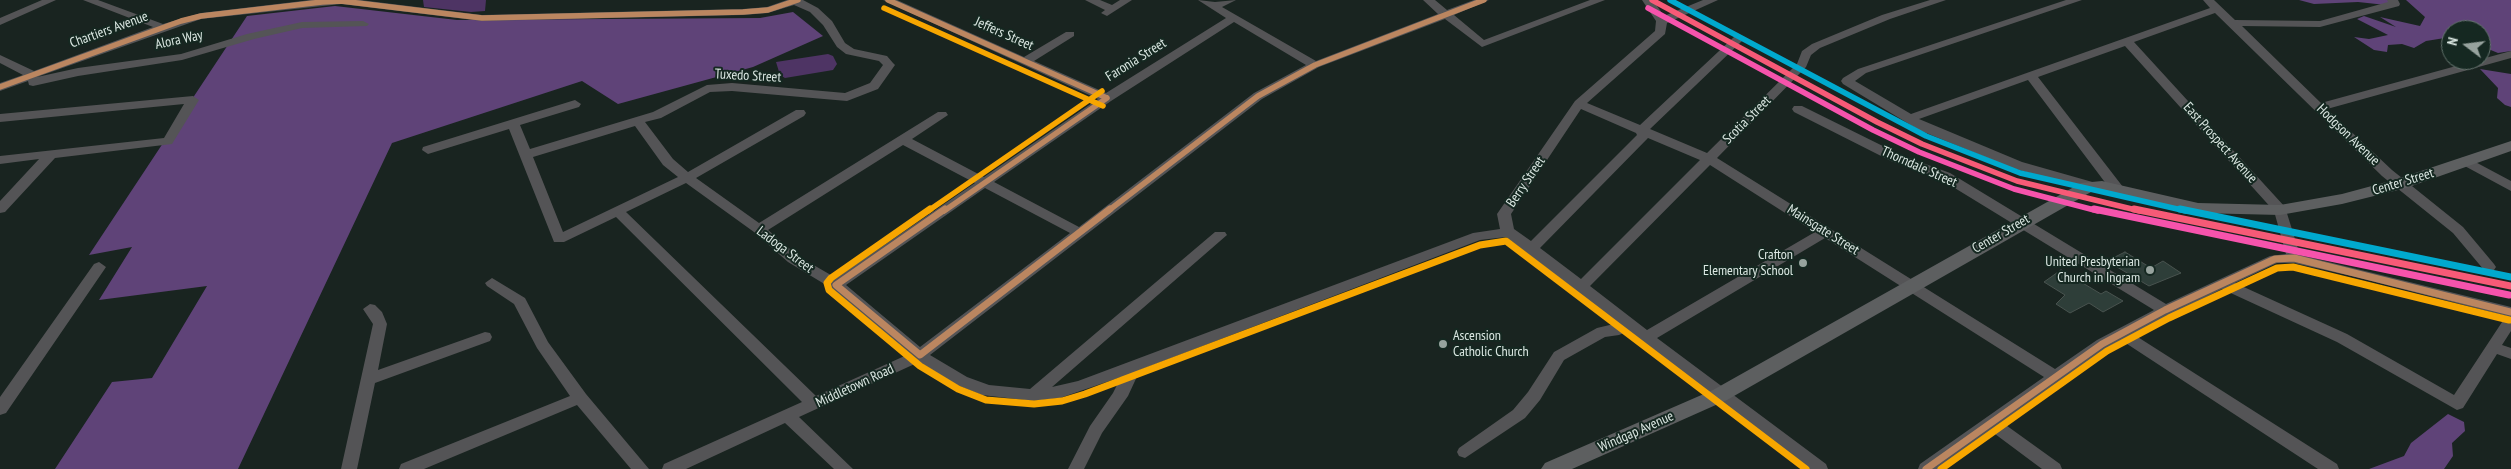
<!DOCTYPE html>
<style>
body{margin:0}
#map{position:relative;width:2511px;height:469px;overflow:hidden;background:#192420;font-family:"PT Sans Narrow",sans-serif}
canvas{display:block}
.north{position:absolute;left:2441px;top:20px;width:50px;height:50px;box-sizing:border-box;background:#152821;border:1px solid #64746e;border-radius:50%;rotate:285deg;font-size:14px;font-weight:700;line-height:20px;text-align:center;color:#dbe7e2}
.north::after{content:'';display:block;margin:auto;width:18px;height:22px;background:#97a39e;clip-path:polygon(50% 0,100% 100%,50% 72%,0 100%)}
</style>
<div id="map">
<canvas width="2511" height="469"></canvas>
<div class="north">N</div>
</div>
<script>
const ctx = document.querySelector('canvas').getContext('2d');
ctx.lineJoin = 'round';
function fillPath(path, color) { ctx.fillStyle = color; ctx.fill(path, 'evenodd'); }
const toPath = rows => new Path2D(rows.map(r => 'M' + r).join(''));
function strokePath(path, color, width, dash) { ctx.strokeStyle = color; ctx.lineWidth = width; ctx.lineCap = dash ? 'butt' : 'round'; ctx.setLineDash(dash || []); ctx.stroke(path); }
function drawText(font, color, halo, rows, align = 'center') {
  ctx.font = font + ' "PT Sans Narrow",sans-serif'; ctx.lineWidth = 4; ctx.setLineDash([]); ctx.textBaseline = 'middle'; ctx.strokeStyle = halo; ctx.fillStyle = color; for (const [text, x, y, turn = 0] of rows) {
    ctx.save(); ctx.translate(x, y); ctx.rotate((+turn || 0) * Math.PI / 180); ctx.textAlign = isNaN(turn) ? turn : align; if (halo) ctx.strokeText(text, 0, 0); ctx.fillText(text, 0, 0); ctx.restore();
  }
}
fillPath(toPath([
 [423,0,486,0,485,11,471,12,424,7],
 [828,54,833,56,837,64,833,70,785,78,780,75,776,62]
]), '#4e3464');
fillPath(toPath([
 [2299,0,2389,0,2390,2,2386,5,2358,2,2314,4],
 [2406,0,2511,0,2511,51,2498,53,2481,46,2481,30,2451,30,2451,37,2426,41,2414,48,2402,44,2388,45,2387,52,2374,50,2354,37,2369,39,2388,35,2357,19,2364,16,2396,27,2380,17,2420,26,2425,17],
 [335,6,457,20,760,18,793,12,823,36,753,67,618,104,582,81,392,143,238,469,55,469,112,382,152,378,207,286,99,300,132,247,89,255,247,16],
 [2480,69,2511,74,2511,107,2505,105,2497,98,2498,88],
 [2448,414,2464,422,2465,431,2452,443,2453,456,2444,469,2369,469,2404,456,2411,443]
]), '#5f4378');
const building = toPath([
 [2125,252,2151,268,2163,261,2181,273,2149,286,2107,261,2125,252],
 [2061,270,2101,294,2106,291,2123,301,2103,312,2089,303,2070,313,2056,304,2065,295,2044,282,2061,270]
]);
fillPath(building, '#2e3e39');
strokePath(building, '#49534f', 1);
fillPath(toPath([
 [42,0,56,0,0,25,0,18,42,0],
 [83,0,98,0,163,24,201,13,311,0,360,0,482,15,743,9,767,7,787,0,803,0,818,8,832,21,845,43,854,49,887,56,893,63,895,65,878,89,847,101,732,91,710,92,661,118,645,122,673,159,688,172,796,110,804,110,806,113,804,116,696,178,759,223,938,112,946,112,948,115,912,139,984,177,1098,99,883,0,897,0,1024,57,1066,32,1074,32,1074,36,1034,61,1106,93,1226,18,1198,0,1215,2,1236,0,1222,7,1316,61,1438,14,1423,0,1435,0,1447,10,1474,0,1489,0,1454,15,1484,40,1590,0,1605,0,1482,47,1445,19,1319,67,1262,99,930,355,967,377,989,385,1030,389,1215,232,1225,232,1227,235,1052,387,1078,381,1473,233,1500,229,1497,214,1575,101,1655,31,1656,21,1642,0,1653,0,1664,16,1703,0,1718,0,1667,23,1665,34,1587,103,1640,125,1734,37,1742,37,1742,41,1650,129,1707,153,1797,64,1802,51,1812,44,1882,15,1930,0,1946,0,1890,19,1820,48,1811,55,1806,67,1717,158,2055,369,2097,340,2154,310,1940,179,1891,161,1794,112,1792,109,1794,106,1802,106,1901,155,1950,173,2166,304,2270,256,2286,254,2274,211,2125,46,2038,77,2123,187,2125,190,2118,194,2113,193,2028,80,1919,119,2022,162,2096,183,2098,186,2096,189,2091,190,2012,168,1919,130,1843,84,1841,81,1843,78,1858,69,2066,0,2082,0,1866,73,1855,81,1911,114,2210,8,2203,0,2214,0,2235,20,2320,21,2388,2,2387,0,2398,0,2400,4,2399,6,2320,27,2242,26,2321,103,2511,51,2511,58,2327,109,2392,170,2463,227,2494,264,2496,267,2494,270,2484,270,2453,233,2382,176,2215,13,2134,42,2285,207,2300,255,2511,307,2511,331,2502,345,2511,348,2511,359,2497,354,2463,408,2457,410,2337,342,2222,289,2133,334,2337,464,2339,469,2318,469,2121,340,2107,348,2003,423,2060,464,2062,469,2042,469,1991,431,1938,469,1918,469,1920,464,2044,377,1825,238,1657,338,1826,464,1828,469,1808,469,1628,331,1619,335,1605,337,1564,360,1540,400,1525,418,1465,458,1459,456,1457,452,1459,448,1513,410,1528,392,1554,352,1597,328,1618,323,1506,237,1480,240,1140,370,1128,396,1102,433,1084,469,1068,469,1090,426,1113,393,1121,377,1060,398,1033,401,982,395,957,385,919,362,799,417,853,469,834,469,785,423,686,469,662,469,664,464,802,402,616,217,564,242,554,242,509,129,428,154,422,150,423,147,575,100,581,104,579,107,520,125,530,149,653,112,707,85,732,83,845,93,870,83,883,65,879,61,846,54,837,47,823,25,810,12,794,5,768,13,743,15,482,21,341,4,201,19,37,77,78,68,181,54,247,34,302,22,363,21,369,24,367,26,302,28,254,39,182,60,78,76,33,86,29,85,28,81,0,91,0,83,23,75,0,63,0,55,34,71,153,27,83,0],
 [1234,22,1306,65,1254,93,1079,227,994,182,1111,101,1234,22],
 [1581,109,1636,133,1637,135,1531,241,1514,229,1511,214,1581,109],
 [635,126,663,165,678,177,563,232,533,157,635,126],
 [1648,138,1700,160,1581,279,1540,248,1648,138],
 [903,145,975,183,836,278,798,256,768,230,903,145],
 [1710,165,1815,232,1647,330,1590,286,1710,165],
 [686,183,754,232,788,262,831,288,909,354,816,396,626,212,686,183],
 [985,188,1070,233,920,347,846,285,985,188],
 [2277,263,2294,263,2356,277,2506,316,2454,395,2347,334,2235,283,2277,263],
 [1085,0,1100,0,1112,5,1120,0,1132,0,1107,16,1101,13,1105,10,1085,0],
 [193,96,199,100,172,144,55,158,5,212,0,213,0,201,39,159,0,164,0,156,164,138,184,104,0,122,0,114,193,96],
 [2466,157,2511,181,2511,191,2461,164,2460,161,2461,158,2466,157],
 [99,262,106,267,104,270,6,413,0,415,0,397,94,264,99,262],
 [492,278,525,298,548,342,586,394,649,469,631,469,577,405,424,469,399,469,401,464,570,396,537,348,514,304,487,286,485,283,492,278],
 [370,304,375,305,382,312,387,324,378,370,485,332,490,333,492,337,490,341,375,383,357,469,341,469,373,324,363,309,370,304]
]), '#545456');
fillPath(toPath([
 [2511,141,2511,151,2406,188,2342,204,2280,215,2198,213,2102,191,2091,192,1727,400,1572,469,1541,469,1545,463,1713,390,2081,183,2102,181,2198,203,2280,205,2342,194,2394,180,2511,141]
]), '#5d5f60');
strokePath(toPath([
 [888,0,1107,98],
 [0,87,181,21,201,16,322,2,341,1,482,18,743,12,768,10,798,0],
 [944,211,1107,98],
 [1108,211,1258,96,1315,65,1484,0]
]), '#bb8660', 5.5);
strokePath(toPath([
 [945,209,836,285,920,355,1110,209],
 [1926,469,2102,344,2165,310,2275,259,2294,258,2511,312]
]), '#bb8660', 7);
strokePath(toPath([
 [884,8,1103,106],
 [928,211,1102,91]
]), '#f7a600', 5.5);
strokePath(toPath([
 [930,209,831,278,827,283,829,290,920,366,958,389,986,400,1034,404,1062,401,1085,394,1480,245,1506,241,1806,469],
 [1941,469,2107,351,2169,318,2277,268,2293,267,2509,320]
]), '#f7a600', 7);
strokePath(toPath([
 [1652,0,1877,122,1922,144,2017,181,2140,211]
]), '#f75a77', 5.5);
strokePath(toPath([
 [2134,209,2511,286]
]), '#f75a77', 7);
strokePath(toPath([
 [1648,8,1873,130,1919,152,2014,189,2098,211]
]), '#f653ac', 5.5);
strokePath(toPath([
 [2094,209,2509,295]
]), '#f653ac', 7);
strokePath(toPath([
 [1670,0,1926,136,2020,173,2186,211]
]), '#00a9ce', 5.5);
strokePath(toPath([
 [2180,209,2511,277]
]), '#00a9ce', 7);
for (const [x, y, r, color] of [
 [1803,263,5,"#97a39e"],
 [2150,270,5,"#97a39e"],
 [1443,344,5,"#97a39e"]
]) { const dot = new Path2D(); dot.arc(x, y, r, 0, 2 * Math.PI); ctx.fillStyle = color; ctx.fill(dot); strokePath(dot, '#152821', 2); }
drawText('14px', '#dbe7e2', '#152821', [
 ["Chartiers Avenue",109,30,-20],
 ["Jeffers Street",1004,34,24],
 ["Alora Way",179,40,-12],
 ["Faronia Street",1136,60,-32],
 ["Tuxedo Street",748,76,3],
 ["Scotia Street",1747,120,-45],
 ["Hodgson Avenue",2348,135,44],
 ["East Prospect Avenue",2220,143,48],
 ["Thorndale Street",1919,167,24],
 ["Berry Street",1526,182,-56],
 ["Center Street",2403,182,-17],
 ["Mainsgate Street",1823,230,32],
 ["Center Street",2001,234,-30],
 ["Ladoga Street",785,250,37],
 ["Middletown Road",855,386,-25],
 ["Windgap Avenue",1636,432,-24]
]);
drawText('14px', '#dbe7e2', '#152821', [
 ["Crafton",1793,255],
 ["Elementary School",1793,271],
 ["United Presbyterian",2140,262],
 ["Church in Ingram",2140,278],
 ["Ascension",1453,336,"left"],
 ["Catholic Church",1453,352,"left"]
], 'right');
</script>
